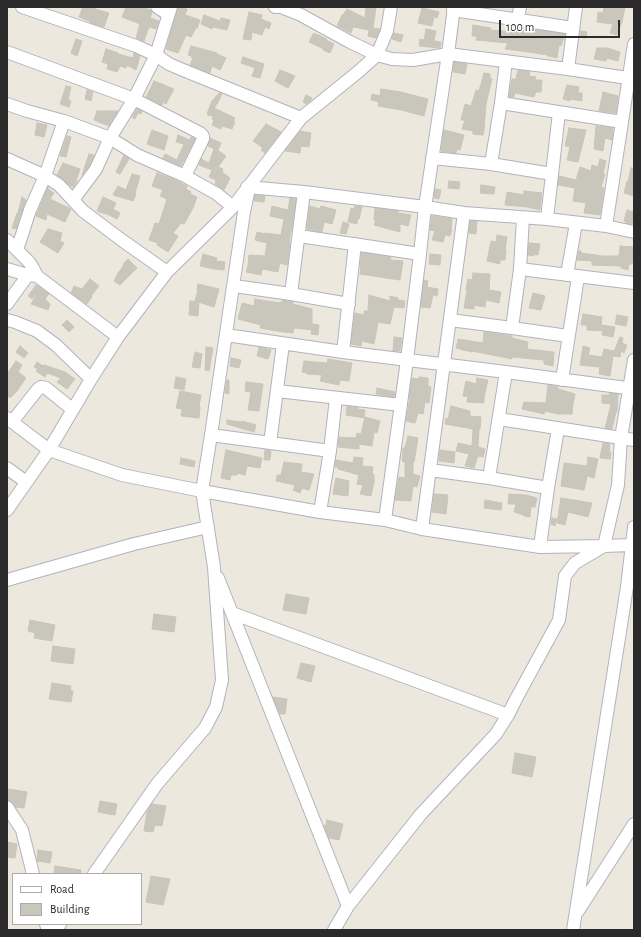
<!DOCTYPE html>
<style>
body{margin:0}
#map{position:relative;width:641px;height:937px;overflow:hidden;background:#ede8dd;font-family:"Alegreya Sans",sans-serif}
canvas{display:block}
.frame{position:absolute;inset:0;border:8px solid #2b2b2b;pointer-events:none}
.legend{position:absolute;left:12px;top:873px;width:130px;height:52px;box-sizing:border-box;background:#fff;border:1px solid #aaa;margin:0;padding:5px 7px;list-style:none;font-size:12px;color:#2b2b2b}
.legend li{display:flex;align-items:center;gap:8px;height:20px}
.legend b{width:20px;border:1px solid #aaa}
.scale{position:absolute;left:499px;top:20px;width:121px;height:18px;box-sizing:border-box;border:2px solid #2b2b2b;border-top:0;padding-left:5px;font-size:12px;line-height:14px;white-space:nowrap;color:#2b2b2b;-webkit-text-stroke:3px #fff;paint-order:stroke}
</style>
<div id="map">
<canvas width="641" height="937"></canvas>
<div class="frame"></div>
<ul class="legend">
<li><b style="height:5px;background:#fff"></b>Road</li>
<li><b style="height:11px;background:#c9c6bc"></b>Building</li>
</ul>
<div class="scale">100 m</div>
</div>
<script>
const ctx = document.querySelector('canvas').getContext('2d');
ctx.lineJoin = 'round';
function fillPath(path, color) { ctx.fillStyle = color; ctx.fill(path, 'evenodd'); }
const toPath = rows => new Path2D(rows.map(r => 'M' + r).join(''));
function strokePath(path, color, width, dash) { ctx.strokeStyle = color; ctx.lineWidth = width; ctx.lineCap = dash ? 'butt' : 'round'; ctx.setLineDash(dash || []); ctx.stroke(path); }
const building = toPath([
 [83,7,96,7,95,9,109,13,104,27,91,23,91,22,79,17,83,7],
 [126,7,142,7,150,10,152,12,150,18,159,21,156,29,149,27,144,41,136,38,140,24,122,17,126,7],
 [178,7,187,9,185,15,200,20,197,28,196,28,191,37,186,35,178,53,166,49,178,7],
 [366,7,376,7,373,28,380,29,376,38,368,36,369,30,353,27,351,33,337,26,342,15,343,15,347,9,365,18,366,7],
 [604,7,625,7,622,22,617,35,610,33,613,24,597,22,598,12,603,13,604,7],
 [422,8,439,12,437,18,434,17,432,26,418,23,422,8],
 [249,12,262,15,261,19,271,23,269,29,265,27,262,35,252,32,251,40,243,39,249,12],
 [204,15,220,21,221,18,230,20,227,30,213,27,212,29,201,24,204,15],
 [473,25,491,28,490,30,514,32,514,27,531,30,531,29,565,34,561,46,559,45,557,58,548,56,548,55,529,52,505,49,508,43,476,40,477,36,472,36,473,25],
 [426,29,436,31,434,41,441,42,440,48,419,46,420,39,424,40,426,29],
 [581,31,587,32,586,38,580,37,581,31],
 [394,33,403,35,401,42,392,39,394,33],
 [313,34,316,34,327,39,326,40,334,44,330,53,323,50,324,49,309,42,313,34],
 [76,39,82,41,77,56,71,53,76,39],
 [191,46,217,53,217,54,226,58,220,70,212,66,210,73,190,65,193,58,191,57,192,56,188,55,191,46],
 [597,48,607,48,620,52,618,61,607,58,606,61,594,59,597,48],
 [106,49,118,53,118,54,133,58,134,53,140,56,136,70,127,65,126,68,120,66,117,72,107,69,108,64,102,62,106,49],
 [243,57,264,64,260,78,252,76,255,68,241,63,243,57],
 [454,62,467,64,465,74,453,72,454,62],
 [280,70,295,76,288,88,275,81,280,70],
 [518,70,530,72,529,76,536,77,535,80,542,80,541,92,536,92,534,97,515,93,514,97,509,97,512,79,516,79,518,70],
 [484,73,490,74,490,78,492,79,486,104,484,130,483,135,473,134,473,131,462,129,465,120,461,120,465,104,471,106,476,90,479,91,484,73],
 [154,81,174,89,166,104,163,102,162,105,146,97,154,81],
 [567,85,579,87,578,93,582,93,582,101,570,99,570,101,563,99,567,85],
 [66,86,71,87,68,100,71,101,69,107,60,104,66,86],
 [381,89,401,92,428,99,424,116,401,110,378,106,379,102,371,100,372,94,380,96,381,89],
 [87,90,93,92,91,101,85,99,87,90],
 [603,92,618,96,616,113,599,111,603,92],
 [219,93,222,94,217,104,214,108,235,118,233,122,235,122,232,129,222,126,221,129,212,125,214,120,212,119,213,116,209,115,208,116,208,114,207,114,210,106,212,101,219,93],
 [306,95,312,98,310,101,306,104,303,102,306,95],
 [137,109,142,111,141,114,138,113,135,119,132,117,137,109],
 [97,111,118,111,109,126,94,120,97,111],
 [37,123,47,125,44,137,35,135,37,123],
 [266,124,281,132,265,153,261,150,263,148,253,141,266,124],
 [596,126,613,128,612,140,605,138,603,151,594,149,596,126],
 [569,128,586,130,578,162,567,160,570,147,565,146,569,128],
 [152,130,168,136,164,150,147,144,152,130],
 [444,130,464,135,460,150,457,149,456,153,441,151,444,130],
 [300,131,311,133,309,147,301,146,300,153,285,151,300,131],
 [178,135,190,140,191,137,195,139,181,166,163,158,165,154,177,160,184,144,176,142,178,135],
 [67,136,71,137,66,157,60,156,67,136],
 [210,138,221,143,218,150,216,149,226,156,218,167,223,169,222,172,230,178,224,190,215,184,216,180,209,177,212,170,199,165,201,159,209,163,214,149,208,146,210,138],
 [89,154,94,155,90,165,82,175,89,154],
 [124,155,129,159,120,174,116,172,124,155],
 [600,159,606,161,603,173,605,174,601,187,604,188,600,215,584,213,586,203,573,201,575,188,558,185,559,176,576,180,580,167,591,171,592,165,598,167,600,159],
 [63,163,80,169,76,181,77,181,73,187,69,185,63,179,57,175,63,163],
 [631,168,634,168,634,196,624,193,627,181,628,182,631,168],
 [157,173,173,179,187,186,186,189,191,192,190,194,197,197,193,208,184,224,181,223,173,233,178,236,168,252,157,245,158,243,149,240,155,223,159,224,167,199,160,196,163,190,152,186,157,173],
 [132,174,140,176,135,193,136,194,133,201,113,195,118,186,126,190,132,174],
 [449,181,460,182,459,189,448,188,449,181],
 [481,185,495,187,494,194,480,193,481,185],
 [48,187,48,189,54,193,50,199,71,209,65,222,47,214,46,220,36,216,48,187],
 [435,189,441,190,439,199,434,198,435,189],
 [524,191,542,193,540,210,527,207,505,205,507,192,524,195,524,191],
 [255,195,265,196,264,202,254,201,255,195],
 [22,197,26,200,16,229,12,228,17,213,18,213,22,197],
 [103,197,116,203,113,209,120,213,117,219,105,213,105,214,97,211,103,197],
 [290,198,296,199,292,226,289,241,290,242,287,265,280,263,278,272,262,269,261,275,246,272,248,266,249,255,265,256,267,243,255,240,257,232,265,234,265,233,281,235,284,219,270,216,272,206,288,210,290,198],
 [310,206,320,209,321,206,336,210,332,224,324,222,322,232,307,229,310,206],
 [355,206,362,207,359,219,358,218,357,224,348,222,351,208,354,209,355,206],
 [375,208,398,211,398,213,411,215,408,226,400,224,400,232,374,225,376,220,374,220,375,208],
 [627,210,634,212,632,224,626,223,626,221,624,221,627,210],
 [432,216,452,219,451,230,452,230,450,236,445,235,443,242,432,240,435,231,430,230,432,216],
 [470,221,477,221,476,234,469,233,470,221],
 [343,222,349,224,346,234,340,233,343,222],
 [48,229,62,233,60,241,64,243,58,253,40,242,48,229],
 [497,235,507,237,505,250,506,250,505,260,500,260,500,264,487,261,491,241,496,242,497,235],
 [529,243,540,244,538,255,534,254,534,256,528,255,529,243],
 [620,246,634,247,634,257,633,257,632,264,629,264,628,270,621,268,621,266,592,265,592,261,577,260,579,251,581,251,581,253,603,256,619,256,620,246],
 [362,253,391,257,390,260,403,261,400,280,360,274,361,266,360,266,362,253],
 [203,254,217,258,216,261,225,262,224,270,214,269,200,266,203,254],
 [430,254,441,255,440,265,429,264,430,254],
 [128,259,137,268,120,285,114,281,118,273,124,265,123,264,128,259],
 [473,273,490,274,489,290,501,292,499,303,486,300,485,307,474,305,474,309,464,308,467,290,466,289,468,279,472,280,473,273],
 [90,279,99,286,91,296,92,297,87,304,71,293,74,286,82,289,90,279],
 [424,280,428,281,427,287,438,289,437,296,433,295,430,308,421,307,424,280],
 [198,284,219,289,214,307,195,301,198,290,197,290,198,284],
 [36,285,49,294,45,299,50,304,48,310,31,304,38,292,32,299,28,296,36,285],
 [533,293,545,296,541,310,529,308,533,293],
 [369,295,390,301,390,296,398,298,398,300,405,301,404,308,394,307,390,324,378,322,374,344,362,341,361,346,351,344,355,313,364,315,364,311,368,311,369,295],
 [255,299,280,303,280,302,282,302,283,300,293,302,293,304,312,309,312,324,319,325,318,335,311,334,312,330,294,328,293,333,283,332,260,328,261,325,238,319,242,303,254,306,255,299],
 [190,301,199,302,198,316,189,315,190,301],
 [583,314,602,317,601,325,615,327,613,337,602,335,603,331,587,330,587,325,581,325,583,314],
 [617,315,628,317,626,326,615,324,617,315],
 [67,320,74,327,69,332,62,325,67,320],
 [484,332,512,336,512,338,528,342,527,349,554,352,553,366,544,364,544,360,512,357,512,359,472,351,472,352,463,350,464,350,456,348,458,339,483,343,484,332],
 [394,337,402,338,400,351,393,351,394,337],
 [620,337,623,338,622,343,627,345,624,353,621,351,620,357,613,356,610,376,599,374,600,367,580,365,583,346,590,348,588,355,602,357,604,349,614,351,613,354,620,337],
 [20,346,28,353,24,358,16,352,20,346],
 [206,347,213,348,209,371,205,370,206,347],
 [259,347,271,350,268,359,257,356,259,347],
 [195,352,202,354,200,368,192,367,195,352],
 [231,358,241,360,239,368,230,366,231,358],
 [328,359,352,363,349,381,340,380,339,385,320,381,322,375,307,374,307,373,302,372,304,361,327,363,328,359],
 [16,361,22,365,18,372,26,378,17,391,10,398,7,395,7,374,16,361],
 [37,362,43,366,44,365,65,372,75,379,67,389,57,382,61,378,47,373,45,377,36,371,38,369,34,367,37,362],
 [176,377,186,379,184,390,174,388,176,377],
 [419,377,428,378,428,386,431,387,429,403,425,402,423,414,418,413,415,423,406,421,410,398,409,398,412,378,419,379,419,377],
 [477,378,488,380,484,397,484,403,467,402,468,397,463,396,466,381,476,384,477,378],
 [227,380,229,380,229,394,225,393,227,380],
 [246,382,263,384,259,411,248,410,251,392,245,391,246,382],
 [548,385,558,387,558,389,575,394,573,404,572,414,558,414,545,411,544,414,522,409,524,402,546,403,548,385],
 [377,388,395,392,394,397,376,394,377,388],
 [180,391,201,395,199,407,200,407,199,418,181,416,182,409,176,408,180,391],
 [610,393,618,394,617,412,616,412,612,429,605,428,611,404,602,403,602,395,609,395,610,393],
 [347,406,358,408,357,409,365,410,364,418,346,415,347,406],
 [451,406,470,411,470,416,481,417,480,429,479,429,478,447,485,449,483,457,478,456,474,468,465,466,469,454,456,451,458,443,472,446,473,429,445,424,446,418,448,419,451,406],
 [365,417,380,421,377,433,374,432,372,446,359,444,359,449,338,447,339,437,356,438,357,433,361,434,365,417],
 [227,420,241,422,242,421,256,425,254,432,227,424,227,420],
 [408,436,418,438,414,462,413,462,413,474,420,476,417,487,413,486,411,501,395,500,399,477,405,478,405,462,402,461,403,448,405,448,408,436],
 [603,443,610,444,609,452,611,452,610,459,600,458,603,443],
 [226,450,262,458,260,468,247,466,245,475,237,473,237,475,231,475,230,480,221,478,226,450],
 [265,450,271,451,270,460,264,460,265,450],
 [440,450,455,452,454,463,439,461,440,450],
 [354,457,363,458,362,466,373,467,372,474,374,474,374,482,371,496,360,494,363,485,357,484,359,475,338,469,338,467,335,467,336,460,353,463,354,457],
 [588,457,598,459,594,478,587,476,584,490,561,486,564,463,587,466,588,457],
 [181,458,195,461,194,467,180,464,181,458],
 [284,462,302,464,301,472,314,474,309,490,302,488,300,493,293,490,295,485,276,481,277,475,281,475,284,462],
 [336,478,349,481,348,496,333,494,336,478],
 [434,494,448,495,446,514,432,512,434,494],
 [509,494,526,495,537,498,535,507,531,507,530,517,524,516,524,515,514,512,516,504,508,504,509,494],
 [561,498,592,503,588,517,568,512,565,525,557,523,561,498],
 [485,500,502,503,501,510,484,508,485,500],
 [552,518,557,519,555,526,551,524,552,518],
 [286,594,309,598,306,614,283,610,286,594],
 [154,614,176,617,174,632,152,629,154,614],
 [30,620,55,625,52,641,34,638,35,633,28,631,30,620],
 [53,646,75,649,73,664,51,661,53,646],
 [301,663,315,666,311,682,297,678,301,663],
 [52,683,71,686,70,690,73,691,71,702,49,699,52,683],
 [273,697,287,699,285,714,280,714,273,697],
 [515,753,536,757,532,777,512,773,515,753],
 [9,789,27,792,24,808,16,807,11,801,7,800,9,789],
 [100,801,117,804,115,815,98,812,100,801],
 [152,804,166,806,162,826,155,825,153,832,144,831,147,812,152,804],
 [327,820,343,824,339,840,329,838,324,825,326,826,327,820],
 [7,842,17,844,15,858,7,857,7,842],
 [38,850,52,852,50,863,37,861,38,850],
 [55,866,81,870,81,874,54,874,55,866],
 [151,876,170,879,163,905,146,902,151,876]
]);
fillPath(building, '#c9c6bc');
strokePath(building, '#c9c5b7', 1);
const minor = toPath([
 [157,7,168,14],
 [275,7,281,7,301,15,350,42,377,55,392,59,413,60,448,54,568,69,634,79],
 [453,10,573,28],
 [518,19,520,7],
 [7,52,134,99,200,133,203,136,203,139,185,176,217,194,233,207],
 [568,69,576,7],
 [501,103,622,122],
 [7,104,27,111,64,121,110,138,137,155,185,176],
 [301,118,358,72,377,55,387,31,391,7],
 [432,158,491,164,552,174],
 [7,159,45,176,59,185,83,211,123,241,167,272],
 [491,164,501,103,506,61],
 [247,187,304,192,425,207,464,213,547,219,606,226,634,232],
 [249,188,244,212,211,435,202,491,320,512,385,520,422,529,540,547,604,546,631,545],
 [73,200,96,169,110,138,134,99,156,55,171,7],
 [547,219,559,112],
 [606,226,634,44],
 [299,236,420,254],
 [7,240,29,262,33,268,37,276],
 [17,250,30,210,45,176,64,121],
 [7,269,28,275,37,276,118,337],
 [520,269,634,283],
 [567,275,576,223],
 [234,286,291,294,349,304],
 [291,294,304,192],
 [7,304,28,275],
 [7,320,15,322,37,331,56,345,91,379],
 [450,320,512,328,568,336],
 [512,328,520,269,523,218],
 [226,335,343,352,506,372,634,389],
 [343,352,355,244],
 [562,380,578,277],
 [277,391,401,405],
 [7,418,49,450,122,475,202,491,214,567,222,680,216,707,205,728,157,784,94,874],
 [499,419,634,440],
 [12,422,38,389,41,387,46,388,72,409],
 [211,435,330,451],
 [270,443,283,344],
 [7,468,26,482],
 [430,470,489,478,548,488],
 [489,478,506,372],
 [7,510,49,450,91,379,118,337,167,272,233,207,301,118,183,70,169,64,156,55,136,46,22,7],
 [320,512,330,451,336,398],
 [385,520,407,360,420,254,425,207,448,54,454,7],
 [422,529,464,213],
 [540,547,548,488,558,429],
 [218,578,348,906],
 [7,580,134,544,208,527],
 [232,613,508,715],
 [7,807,22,830,33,874],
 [578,911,634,824],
 [46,924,48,930],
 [56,930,60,924],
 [334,930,348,906,421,814,496,734,508,715,516,699,559,620,565,576,575,563,604,546,618,485,621,438,634,360],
 [573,930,627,587,634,527]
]);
strokePath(minor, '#b1b2bf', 14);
strokePath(minor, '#fff', 12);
</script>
